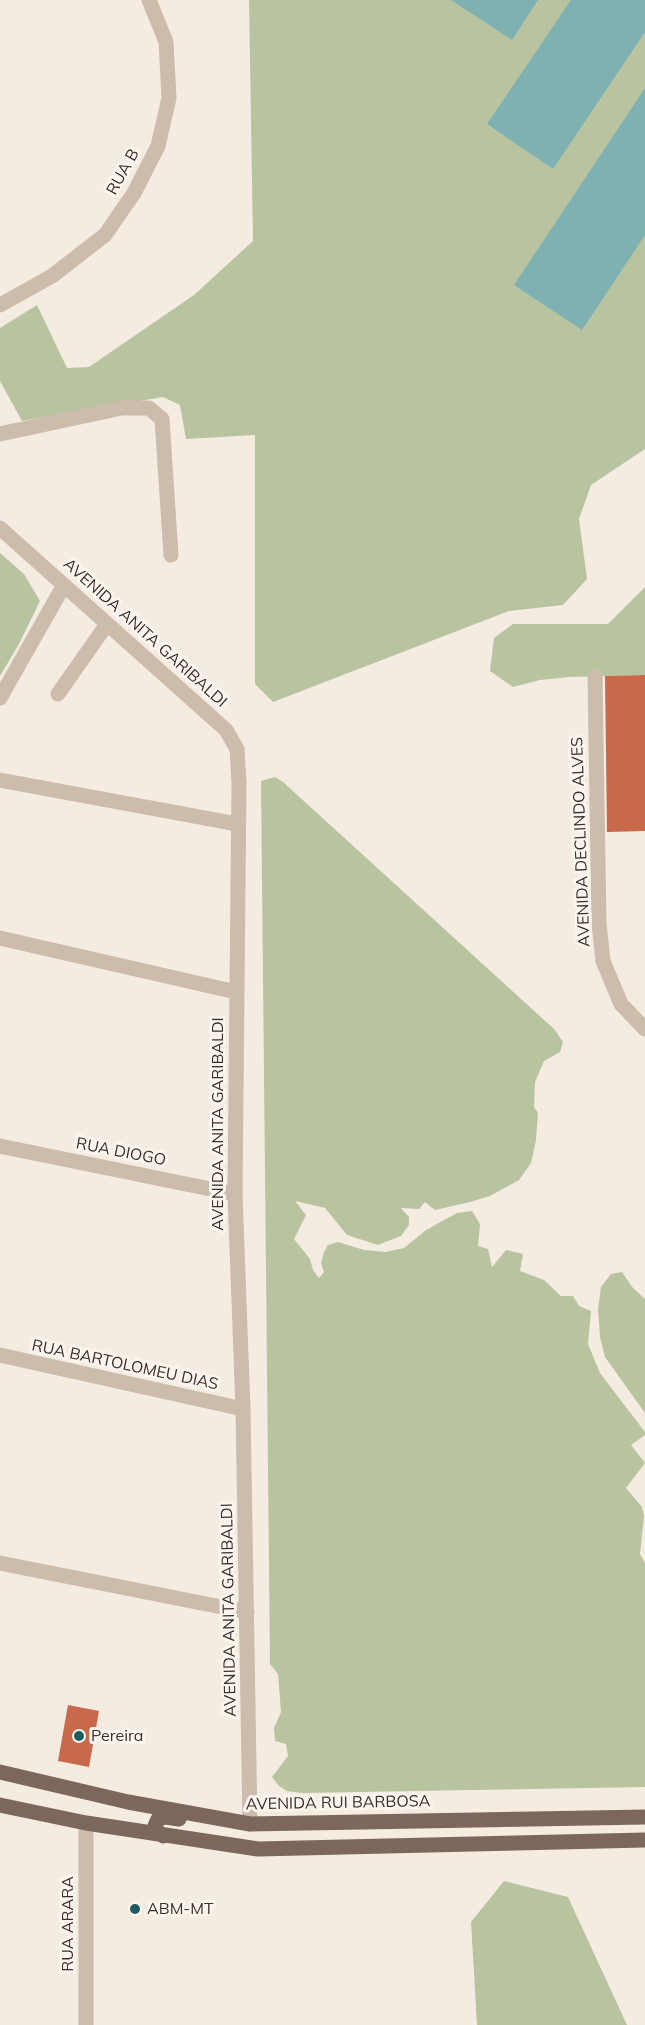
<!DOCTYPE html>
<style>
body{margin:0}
canvas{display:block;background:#f4ebe1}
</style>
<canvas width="645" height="2025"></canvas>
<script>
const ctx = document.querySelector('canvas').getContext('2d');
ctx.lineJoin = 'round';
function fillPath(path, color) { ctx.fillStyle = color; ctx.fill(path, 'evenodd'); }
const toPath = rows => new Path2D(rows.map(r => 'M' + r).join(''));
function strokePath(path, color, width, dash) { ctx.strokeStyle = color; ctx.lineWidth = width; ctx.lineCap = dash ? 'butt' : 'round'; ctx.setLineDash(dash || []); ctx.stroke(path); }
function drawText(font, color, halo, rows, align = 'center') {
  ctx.font = font + ' Mulish,sans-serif'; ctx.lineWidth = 6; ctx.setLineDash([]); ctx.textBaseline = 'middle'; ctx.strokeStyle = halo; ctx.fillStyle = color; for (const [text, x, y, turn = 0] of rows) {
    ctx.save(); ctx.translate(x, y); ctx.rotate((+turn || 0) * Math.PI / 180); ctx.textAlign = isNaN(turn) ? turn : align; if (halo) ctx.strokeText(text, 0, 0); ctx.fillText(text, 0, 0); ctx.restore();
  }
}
fillPath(toPath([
 [249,0,645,0,645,449,591,485,579,519,587,579,563,605,509,611,273,702,255,684,255,435,186,439,180,405,163,397,22,421,0,381,0,328,37,305,67,368,89,367,194,295,253,241],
 [0,553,24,574,40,601,19,644,0,676],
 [645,587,645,675,569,677,540,680,513,687,490,671,494,638,513,624,608,624],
 [275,777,283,782,554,1029,563,1042,560,1052,544,1061,535,1082,534,1107,538,1113,536,1140,531,1163,519,1180,490,1196,470,1202,435,1210,425,1202,419,1209,401,1208,409,1217,409,1225,401,1236,378,1245,347,1235,325,1208,295,1201,306,1215,294,1239,310,1259,313,1270,319,1278,324,1272,321,1263,324,1252,328,1245,338,1242,364,1250,386,1252,404,1248,426,1230,457,1213,472,1211,480,1224,478,1246,488,1249,492,1267,506,1250,523,1254,520,1271,544,1280,561,1296,573,1296,579,1306,591,1311,588,1344,600,1373,645,1432,645,1435,631,1445,645,1463,626,1488,642,1507,644,1516,640,1554,645,1563,645,1787,302,1793,287,1791,279,1786,272,1777,288,1756,286,1744,275,1741,274,1728,281,1712,278,1674,270,1664,261,781],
 [622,1272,633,1288,645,1299,645,1413,605,1357,600,1337,598,1309,601,1287,611,1274],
 [504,1881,568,1897,627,2025,477,2025,471,1922]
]), '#b8c4a0');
fillPath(toPath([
 [451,0,538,0,512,40],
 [571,0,645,0,645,32,553,169,487,124],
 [645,88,645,235,582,330,514,285]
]), '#7fb0b2');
fillPath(toPath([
 [645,675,645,831,607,832,605,676],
 [68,1705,99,1711,89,1767,58,1761]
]), '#c8694b');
strokePath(toPath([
 [0,305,52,276,105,235,134,193,158,146,169,98,166,42,149,0],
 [0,434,122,408,149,408,162,419,171,555],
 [0,528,226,730,237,749,239,783,235,1194,243,1409,250,1824],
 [595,677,599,923,603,961,621,1004,645,1029],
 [58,694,107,624],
 [0,698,64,585],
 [0,780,238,824],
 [0,938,236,992],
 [0,1146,235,1194],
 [0,1355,243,1409],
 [0,1563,247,1612],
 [86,1823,86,2025]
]), '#cdbbac', 15);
strokePath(toPath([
 [0,1772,128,1802,250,1824,645,1817],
 [0,1805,86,1823,258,1849,645,1840],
 [163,1836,158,1832,155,1826,158,1819,166,1817,179,1819]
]), '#7d675c', 15);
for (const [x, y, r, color] of [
 [79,1736,6,"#1f5a5e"],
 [135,1909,6,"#1f5a5e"]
]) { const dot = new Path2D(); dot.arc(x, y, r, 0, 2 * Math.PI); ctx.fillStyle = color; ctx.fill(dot); strokePath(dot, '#fbf5ee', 2); }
drawText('16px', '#3b302b', '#fbf5ee', [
 ["RUA B",123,172,-61],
 ["AVENIDA ANITA GARIBALDI",145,633,42],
 ["AVENIDA DECLINDO ALVES",581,842,-92],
 ["AVENIDA ANITA GARIBALDI",218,1124,-90],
 ["RUA DIOGO",121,1152,11],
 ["RUA BARTOLOMEU DIAS",125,1365,12],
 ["AVENIDA ANITA GARIBALDI",229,1610,-91],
 ["AVENIDA RUI BARBOSA",338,1803,-1],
 ["RUA ARARA",68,1924,-90]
]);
drawText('16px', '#3b302b', '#fbf5ee', [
 ["Pereira",91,1736],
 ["ABM-MT",147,1909]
], 'left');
</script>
